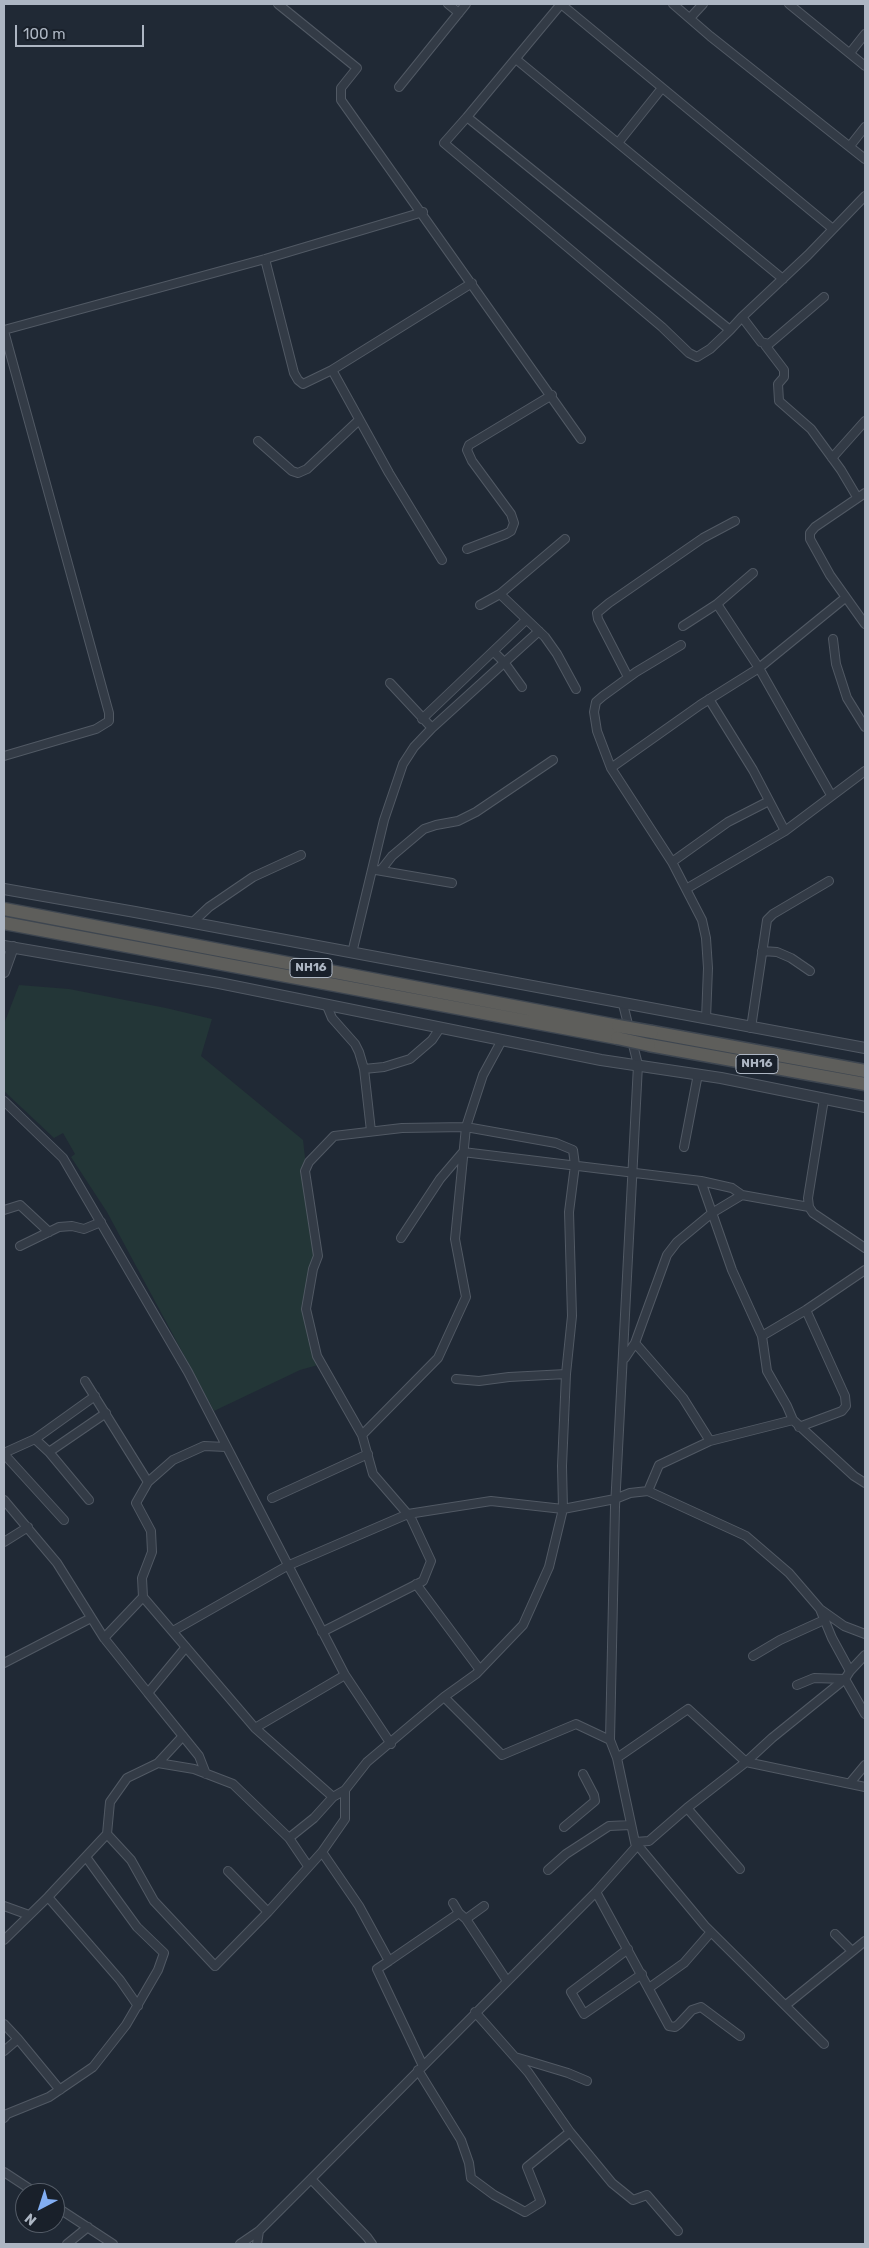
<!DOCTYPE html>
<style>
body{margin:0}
#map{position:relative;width:869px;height:2248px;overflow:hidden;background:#202935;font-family:Rubik,sans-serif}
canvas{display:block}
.frame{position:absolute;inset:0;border:5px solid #adb6c3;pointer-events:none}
.north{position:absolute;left:15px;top:2183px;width:50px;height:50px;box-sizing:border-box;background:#19202a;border:1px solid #545c67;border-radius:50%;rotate:220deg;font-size:14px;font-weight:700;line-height:20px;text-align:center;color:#adb6c3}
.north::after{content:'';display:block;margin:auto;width:18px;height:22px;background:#82aef3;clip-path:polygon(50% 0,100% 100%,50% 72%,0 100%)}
.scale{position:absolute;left:15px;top:25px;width:129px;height:22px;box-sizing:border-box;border:2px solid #adb6c3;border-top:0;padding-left:6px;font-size:15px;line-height:18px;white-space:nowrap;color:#adb6c3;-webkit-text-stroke:4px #19202a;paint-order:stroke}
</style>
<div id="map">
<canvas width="869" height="2248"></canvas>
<div class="frame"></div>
<div class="north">N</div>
<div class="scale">100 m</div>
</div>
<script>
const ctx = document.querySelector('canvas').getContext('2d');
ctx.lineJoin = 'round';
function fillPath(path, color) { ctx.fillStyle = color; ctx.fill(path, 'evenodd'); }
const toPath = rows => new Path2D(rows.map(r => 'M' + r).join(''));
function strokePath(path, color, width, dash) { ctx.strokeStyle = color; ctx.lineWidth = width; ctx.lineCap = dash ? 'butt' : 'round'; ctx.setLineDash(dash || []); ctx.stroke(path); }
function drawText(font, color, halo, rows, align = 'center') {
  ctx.font = font + ' Rubik,sans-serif'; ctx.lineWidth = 5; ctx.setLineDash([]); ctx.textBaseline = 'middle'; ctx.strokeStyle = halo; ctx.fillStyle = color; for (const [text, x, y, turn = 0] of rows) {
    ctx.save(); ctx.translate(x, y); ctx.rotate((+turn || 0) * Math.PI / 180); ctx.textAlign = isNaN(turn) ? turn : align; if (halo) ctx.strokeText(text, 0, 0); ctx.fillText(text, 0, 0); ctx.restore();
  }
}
fillPath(toPath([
 [19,985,69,989,166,1008,212,1019,201,1056,303,1140,316,1257,304,1311,318,1365,300,1370,214,1411,107,1212,71,1157,75,1154,63,1133,54,1138,4,1091,4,1024]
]), '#233637');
const minor = toPath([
 [278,4,357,68,341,88,341,100,581,439],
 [448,4,459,13],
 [673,4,710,36,865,159],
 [789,4,865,66],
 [690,18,703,4],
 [850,53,865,34],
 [517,60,783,279],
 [399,87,466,4],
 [467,117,561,4,833,229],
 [618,143,662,88],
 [850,146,865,127],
 [265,259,294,373,298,380,303,384,332,370,472,283],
 [742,317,761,342,769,344,824,297],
 [4,330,265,259,423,212],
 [730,330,467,117,444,143,662,327,689,353,697,357,710,349,730,330,742,317,808,255,865,196],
 [4,331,109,713,109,721,96,729,4,756],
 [765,345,784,370,784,377,778,384,779,401,811,429,841,470,857,497],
 [332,370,389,473,442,560],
 [258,441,292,471,298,473,307,469,359,420],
 [832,458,865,421],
 [865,493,815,527,810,533,810,539,830,575,865,624],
 [467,549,506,534,511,531,514,523,511,514,472,461,467,450,469,445,552,395],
 [500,594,545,637,557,654,576,689],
 [717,604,759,668,831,795],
 [480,605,500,594,565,539],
 [683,626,717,604,753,573],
 [833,639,836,664,847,698,865,727],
 [681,645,636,672,603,696,596,702,594,712,597,731,611,768,672,862,702,920,706,938,708,968,706,1019],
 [494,652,504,662,522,687],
 [628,677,598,619,597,613,609,603,703,538,735,521],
 [390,683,432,728],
 [709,699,753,770,785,831],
 [422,719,526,620],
 [611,768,700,705,759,668,845,598],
 [672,862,728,822,769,801],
 [376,870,452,883],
 [381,870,392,856,424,829,436,825,458,821,476,812,553,760],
 [686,889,785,831,865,771],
 [192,923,209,907,253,877,301,855],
 [762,951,777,952,791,958,810,971],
 [352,953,384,820,403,764,414,747,432,728,539,631],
 [327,1006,332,1018,355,1044,359,1052,364,1069,371,1131],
 [751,1028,767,920,773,914,829,881],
 [364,1069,384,1067,410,1059,432,1040,440,1028],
 [824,1099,808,1198,809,1207,813,1213,865,1248],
 [4,1101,63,1158,188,1372,345,1675,391,1744],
 [684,1147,698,1074],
 [701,1181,732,1270,762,1336,767,1371,787,1406,793,1420,854,1476,865,1483],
 [4,1210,20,1205,49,1232],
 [401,1238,440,1179,463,1152,701,1181,732,1188,742,1195,809,1207],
 [20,1246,59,1227,72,1226,84,1229,101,1222],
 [762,1336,806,1310,865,1270],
 [635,1343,683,1398,710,1441],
 [625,1358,635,1343,667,1255,677,1242,712,1213,742,1195],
 [456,1379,479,1381,509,1377,566,1374],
 [85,1381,148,1482],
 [799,1427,842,1411,846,1406,845,1396,806,1310],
 [35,1439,49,1452,89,1500],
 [226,1447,204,1446,173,1460,148,1482,136,1503,151,1531,152,1552,142,1578,143,1597,255,1728,333,1797],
 [49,1452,106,1413],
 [4,1453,35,1439,95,1396],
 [4,1454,64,1520],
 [648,1491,659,1465,710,1441,793,1420],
 [272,1498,368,1454],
 [4,1500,57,1563,104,1638,143,1597],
 [4,1542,28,1527],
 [416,1584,480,1670],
 [173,1631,287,1566,408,1514,491,1501,563,1509,615,1499,630,1493,648,1491,746,1536,789,1573,820,1609,844,1626,865,1634],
 [322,1632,423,1581,431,1561,411,1518,373,1474,362,1435,438,1358,466,1297,455,1239,466,1127,483,1075,502,1040],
 [104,1638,148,1693,186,1647],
 [753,1656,780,1640,824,1620],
 [4,1663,91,1618],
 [850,1671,865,1655],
 [797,1685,814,1678,845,1679,865,1714],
 [148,1693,199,1756,206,1774],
 [444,1697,502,1755,576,1724,610,1740],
 [255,1728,345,1675],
 [617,1758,688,1709,746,1762,865,1787],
 [158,1763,183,1736],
 [850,1783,865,1765],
 [687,1808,740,1869],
 [564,1827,595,1801,594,1795,583,1774],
 [107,1834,131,1860,154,1901,215,1966,268,1912],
 [289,1838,314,1818,333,1797,345,1790,367,1762,444,1697,476,1674,523,1625,549,1567,563,1509,562,1466,566,1374,572,1316,569,1212,575,1165,573,1150,556,1143,466,1127,402,1128,334,1136,309,1162,305,1171,318,1256,313,1269,306,1309,317,1356,362,1435],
 [635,1842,649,1841,687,1808,746,1762,772,1738,845,1679,850,1671,832,1638,820,1609],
 [635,1842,705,1926,824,2044],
 [322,1852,345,1819,345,1790],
 [548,1870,566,1854,609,1826,631,1825],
 [228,1871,268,1912,322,1852,359,1906,389,1961,459,1913,466,1919,507,1981],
 [596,1892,669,2026,675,2027,679,2024,692,2010,701,2007,740,2036],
 [48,1897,120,1980,138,2006],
 [453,1903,459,1913],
 [4,1906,29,1915],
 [466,1919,484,1906],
 [835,1934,852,1951],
 [4,1940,48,1897,107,1834,110,1802,127,1778,158,1763,194,1769,233,1784,289,1838,308,1866],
 [628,1949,571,1992,584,2014,642,1974],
 [389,1961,377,1969,423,2066],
 [649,1988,684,1963,711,1932],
 [786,2005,865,1941],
 [4,2024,18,2039,4,2051],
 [18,2039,60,2090],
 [515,2057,568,2073,587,2081],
 [418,2070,461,2140,469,2163,471,2178,494,2195,525,2212,541,2202,527,2167,570,2132,528,2072,475,2012],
 [4,2118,7,2114,49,2097,93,2067,126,2025,158,1970,164,1953,137,1927,86,1857],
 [570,2132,612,2183,633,2200,647,2195,678,2231],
 [4,2172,36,2193],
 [311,2179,367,2237,372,2244],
 [55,2206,113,2244],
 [67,2244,88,2227],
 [240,2244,259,2231,311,2179,596,1892,636,1847,617,1758,610,1740,615,1507,638,1065,623,1004],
 [257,2244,259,2231]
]);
const tertiary = toPath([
 [4,889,135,912,865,1048],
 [4,946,219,983,601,1060,721,1078,865,1107],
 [4,972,13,947]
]);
const trunk = toPath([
 [4,909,618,1026],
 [4,923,617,1038],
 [652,1032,865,1071],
 [649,1045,865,1084]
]);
strokePath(minor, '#515964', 10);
strokePath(tertiary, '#515964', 12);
strokePath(trunk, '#3e4650', 15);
strokePath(minor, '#333b46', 8);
strokePath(tertiary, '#333b46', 10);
strokePath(trunk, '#5e5e5b', 12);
const trunkBridge = toPath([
 [618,1026,652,1032],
 [617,1038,649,1045]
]);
strokePath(trunkBridge, '#3e4650', 15, []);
strokePath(trunkBridge, '#5e5e5b', 12);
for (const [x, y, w] of [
 [311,968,42],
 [757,1064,42]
]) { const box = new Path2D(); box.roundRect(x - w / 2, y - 9.5, w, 19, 4); ctx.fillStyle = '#19202a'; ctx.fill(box); strokePath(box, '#adb6c3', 1); }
drawText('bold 12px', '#adb6c3', null, [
 ["NH16",311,968],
 ["NH16",757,1064]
]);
</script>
